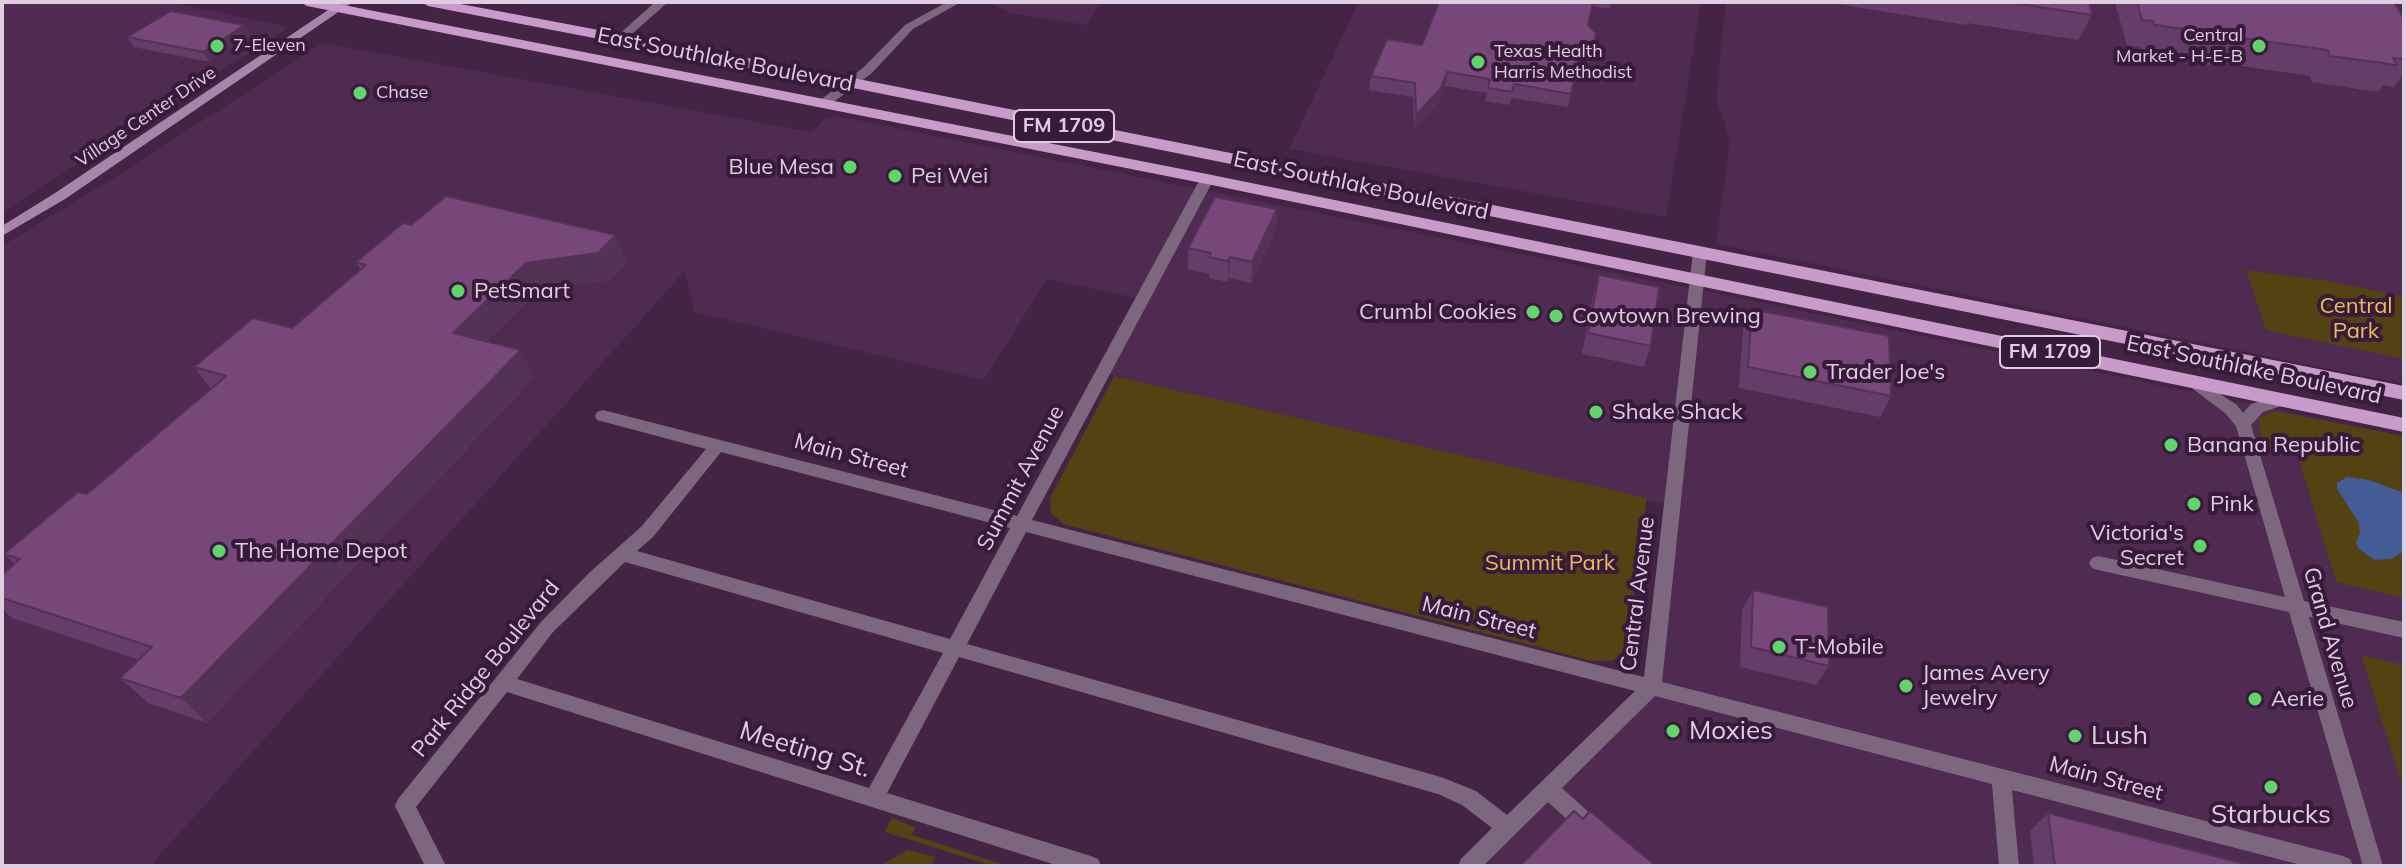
<!DOCTYPE html>
<style>
body{margin:0}
#map{position:relative;width:2406px;height:868px;overflow:hidden;background:#432445;font-family:Mulish,sans-serif}
canvas{display:block}
.frame{position:absolute;inset:0;border:4px solid #e1cde1;pointer-events:none}
</style>
<div id="map">
<canvas width="2406" height="868"></canvas>
<div class="frame"></div>
</div>
<script>
const ctx = document.querySelector('canvas').getContext('2d');
ctx.lineJoin = 'round';
function fillPath(path, color) { ctx.fillStyle = color; ctx.fill(path, 'evenodd'); }
const toPath = rows => new Path2D(rows.map(r => 'M' + r).join(''));
function strokePath(path, color, width, dash) { ctx.strokeStyle = color; ctx.lineWidth = width; ctx.lineCap = dash ? 'butt' : 'round'; ctx.setLineDash(dash || []); ctx.stroke(path); }
function drawText(font, color, halo, rows, align = 'center') {
  ctx.font = font + ' Mulish,sans-serif'; ctx.lineWidth = 8; ctx.setLineDash([]); ctx.textBaseline = 'middle'; ctx.strokeStyle = halo; ctx.fillStyle = color; for (const [text, x, y, turn = 0] of rows) {
    ctx.save(); ctx.translate(x, y); ctx.rotate((+turn || 0) * Math.PI / 180); ctx.textAlign = isNaN(turn) ? turn : align; if (halo) ctx.strokeText(text, 0, 0); ctx.fillText(text, 0, 0); ctx.restore();
  }
}
fillPath(toPath([
 [2,2,169,2,280,25,286,29,2,213],
 [994,2,1102,2,1086,25,1010,13,992,4],
 [1359,2,1701,2,1666,217,1289,149],
 [1726,2,2404,2,2404,384,1716,244,1730,140,1716,99],
 [323,43,812,132,824,119,837,116,1749,300,2404,436,2404,866,1469,866,1652,687,1672,506,1102,373,1141,299,1047,279,984,380,694,312,685,271,150,866,2,866,2,246,112,179]
]), '#4f2a51');
fillPath(toPath([
 [2246,270,2328,281,2404,297,2404,359,2266,330],
 [1114,376,1647,498,1626,651,1612,661,1592,661,1063,524,1051,513,1050,498],
 [2274,411,2404,436,2404,598,2336,582,2297,453,2263,446,2258,419],
 [2361,655,2404,665,2404,790],
 [892,818,915,827,912,835,1008,866,993,866,885,832],
 [908,850,936,857,932,863,939,866,880,866]
]), '#554213');
fillPath(toPath([
 [2347,477,2369,480,2404,493,2404,551,2391,559,2375,560,2359,549,2356,543,2360,533,2359,523,2337,489,2337,483]
]), '#435c95');
fillPath(toPath([
 [655,2,668,2,624,41,616,41,616,37,655,2],
 [947,2,961,2,913,29,872,73,827,107,819,107,819,101,864,67,905,25,947,2],
 [1207,175,1214,179,1032,520,1644,677,1693,252,1700,248,1707,252,1662,682,2343,856,2350,859,2353,866,2305,866,2012,790,2019,866,1999,866,1992,784,1655,696,1562,788,1595,818,1598,825,1595,832,1588,835,1581,832,1548,802,1483,866,1458,866,1461,859,1492,828,1462,805,1438,794,959,657,887,793,1091,856,1098,859,1101,866,1059,866,507,692,416,807,446,866,425,866,395,806,398,799,541,622,589,573,641,527,706,449,597,420,595,416,597,412,603,410,1017,516,1200,179,1207,175],
 [721,452,1010,528,950,639,637,551,653,537,721,452],
 [1026,532,1635,691,1507,815,1476,791,1441,777,967,644,1026,532],
 [625,562,943,653,869,788,517,679,553,632,625,562],
 [2194,377,2237,405,2243,413,2251,404,2281,394,2289,400,2287,404,2263,412,2251,425,2304,601,2404,622,2404,638,2309,617,2383,866,2363,866,2289,612,2098,570,2092,568,2089,563,2092,558,2098,556,2285,597,2236,426,2225,413,2189,386,2186,382,2189,378,2194,377]
]), '#7d677e');
fillPath(toPath([
 [340,2,353,2,65,199,2,236,2,226,55,193,340,2]
]), '#a784a9');
fillPath(toPath([
 [300,2,328,2,1207,174,2404,418,2404,432,1207,184,307,6,300,2],
 [421,2,450,2,853,78,2404,386,2404,400,853,88,428,6,421,2]
]), '#c89bca');
fillPath(toPath([
 [1439,2,1611,2,1610,9,1592,6,1588,25,1593,47,1588,65,1577,68,1568,107,1512,98,1509,105,1485,101,1487,93,1445,86,1439,102,1414,129,1413,97,1369,90,1371,76,1422,45],
 [1825,2,2089,2,2092,15,2078,40,1967,23,1966,25],
 [2115,2,2394,2,2404,19,2404,73,2394,87,2383,85,2378,92,2312,82,2310,76,2215,62,2212,66,2183,62,2181,57,2140,51,2139,47,2127,46],
 [251,35,209,62,134,47,127,37],
 [1277,209,1276,230,1251,283,1229,278,1228,282,1209,278,1209,274,1188,269,1188,248],
 [356,262,627,262,609,280,539,290,487,341,521,350,535,377,207,723,148,703,120,678,139,660,12,618,2,609,2,575,15,564,4,554,87,494,211,389,194,367,292,328,360,269],
 [1599,275,1651,346,1644,367,1582,354,1593,296],
 [1752,309,1891,396,1880,417,1739,388,1743,330],
 [1753,590,1829,666,1816,685,1740,667,1742,610],
 [2048,813,2253,866,2034,866,2030,831]
]), '#663d69');
fillPath(toPath([
 [245,25,251,35,209,62,203,52],
 [1596,33,1588,65,1577,68,1568,107,1580,54],
 [1447,72,1445,86,1439,102,1414,129,1416,115],
 [1277,209,1276,230,1251,283,1252,262],
 [616,235,627,262,609,280,539,290,468,360,453,333,526,263],
 [1230,257,1229,278,1228,282,1228,261],
 [521,350,535,377,207,723,181,698]
]), '#533255');
const building = toPath([
 [1439,2,1593,2,1588,25,1596,33,1592,52,1580,54,1571,94,1514,84,1512,92,1488,88,1490,79,1447,72,1441,88,1416,115,1415,83,1371,76,1387,39,1422,45,1439,2],
 [2007,2,2089,2,2092,15,2007,2],
 [2137,2,2394,2,2404,19,2404,59,2393,58,2397,65,2330,56,2328,50,2227,36,2228,40,2199,36,2197,31,2155,25,2153,21,2142,20,2137,2],
 [171,11,245,25,203,52,127,37,171,11],
 [446,196,616,235,598,253,526,263,453,333,521,350,181,698,120,678,152,647,2,598,2,575,20,559,4,554,78,492,87,494,226,376,194,367,253,318,292,328,366,265,356,262,403,223,411,225,446,196],
 [1215,197,1277,209,1252,262,1230,257,1228,261,1209,257,1211,253,1188,248,1215,197],
 [1599,275,1659,287,1651,346,1588,333,1599,275],
 [1752,309,1889,336,1891,396,1748,367,1752,309],
 [1753,590,1828,607,1829,666,1751,647,1753,590],
 [1574,811,1583,819,1590,811,1656,866,1520,866,1574,811],
 [2048,813,2253,866,2055,866,2048,813]
]);
fillPath(building, '#77477a');
strokePath(building, '#533255', 2);
for (const [x, y, r, color] of [
 [217,46,8,"#60d56a"],
 [2259,46,8,"#60d56a"],
 [1478,62,8,"#60d56a"],
 [360,93,8,"#60d56a"],
 [850,167,8,"#60d56a"],
 [895,176,8,"#60d56a"],
 [458,291,8,"#60d56a"],
 [1533,312,8,"#60d56a"],
 [1556,316,8,"#60d56a"],
 [1810,372,8,"#60d56a"],
 [1596,412,8,"#60d56a"],
 [2171,445,8,"#60d56a"],
 [2194,504,8,"#60d56a"],
 [2200,546,8,"#60d56a"],
 [219,551,8,"#60d56a"],
 [1779,647,8,"#60d56a"],
 [1906,686,8,"#60d56a"],
 [2255,699,8,"#60d56a"],
 [1673,731,8,"#60d56a"],
 [2075,736,8,"#60d56a"],
 [2271,787,8,"#60d56a"]
]) { const dot = new Path2D(); dot.arc(x, y, r, 0, 2 * Math.PI); ctx.fillStyle = color; ctx.fill(dot); strokePath(dot, '#381a3a', 3); }
drawText('18px', '#e1cde1', '#381a3a', [
 ["Central",2243,36,"right"],
 ["Market - H-E-B",2243,57,"right"],
 ["7-Eleven",233,46],
 ["Texas Health",1494,52],
 ["Harris Methodist",1494,73],
 ["Chase",376,93]
], 'left');
drawText('18px', '#e1cde1', '#381a3a', [
 ["Village Center Drive",146,117,-34]
]);
for (const [x, y, w] of [
 [1064,126,100],
 [2050,352,100]
]) { const box = new Path2D(); box.roundRect(x - w / 2, y - 16, w, 32, 6); ctx.fillStyle = '#381a3a'; ctx.fill(box); strokePath(box, '#e1cde1', 2); }
drawText('bold 20px', '#e1cde1', null, [
 ["FM 1709",1064,126],
 ["FM 1709",2050,352]
]);
drawText('22px', '#e1cde1', '#381a3a', [
 ["East Southlake Boulevard",725,60,11],
 ["East Southlake Boulevard",1361,186,12],
 ["East Southlake Boulevard",2254,370,12],
 ["Main Street",851,456,15],
 ["Summit Avenue",1021,478,-62],
 ["Central Avenue",1638,594,-83],
 ["Main Street",1479,618,14],
 ["Grand Avenue",2330,638,74],
 ["Park Ridge Boulevard",486,669,-51],
 ["Main Street",2106,779,15]
]);
drawText('22px', '#e1cde1', '#381a3a', [
 ["Blue Mesa",834,167,"right"],
 ["Pei Wei",911,176],
 ["PetSmart",474,291],
 ["Crumbl Cookies",1517,312,"right"],
 ["Cowtown Brewing",1572,316],
 ["Trader Joe's",1826,372],
 ["Shake Shack",1612,412],
 ["Banana Republic",2187,445],
 ["Pink",2210,504],
 ["Victoria's",2184,533,"right"],
 ["Secret",2184,558,"right"],
 ["The Home Depot",235,551],
 ["T-Mobile",1795,647],
 ["James Avery",1922,673],
 ["Jewelry",1922,698],
 ["Aerie",2271,699]
], 'left');
drawText('22px', '#ebbe5b', '#381a3a', [
 ["Central",2356,306],
 ["Park",2356,331],
 ["Summit Park",1550,563]
]);
drawText('26px', '#e1cde1', '#381a3a', [
 ["Moxies",1689,731],
 ["Lush",2091,736],
 ["Starbucks",2271,815,"center"]
], 'left');
drawText('26px', '#e1cde1', '#381a3a', [
 ["Meeting St.",805,750,17]
]);
</script>
